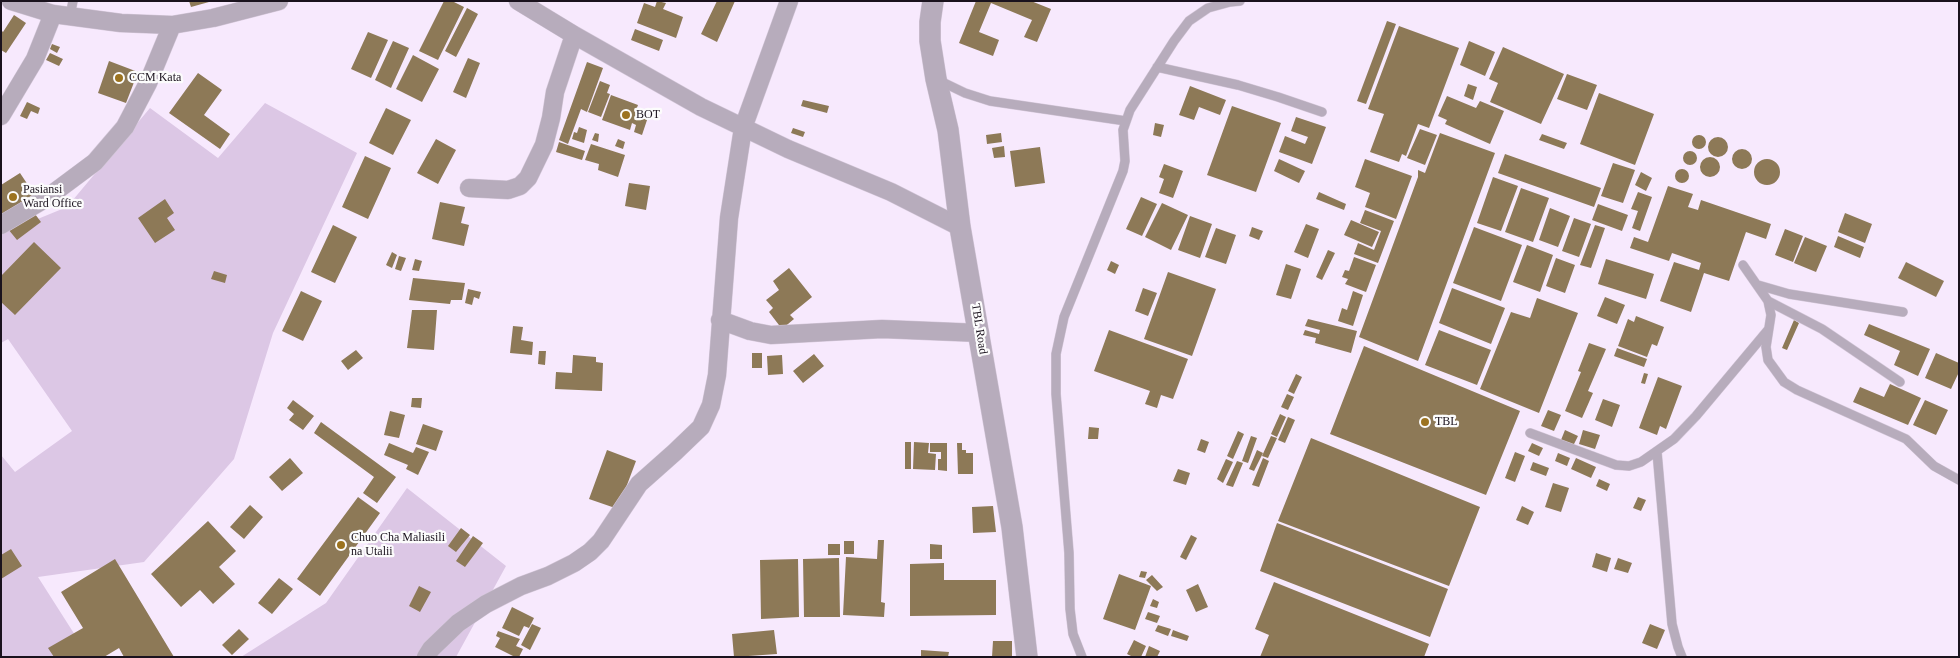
<!DOCTYPE html>
<style>
body{margin:0}
#map{position:relative;width:1960px;height:658px;overflow:hidden;background:#f7e9fd;font-family:Georgia,serif}
canvas{display:block}
.frame{position:absolute;inset:0;border:2px solid #1a121d;pointer-events:none}
</style>
<div id="map">
<canvas width="1960" height="658"></canvas>
<div class="frame"></div>
</div>
<script>
const ctx = document.querySelector('canvas').getContext('2d');
ctx.lineJoin = 'round';
function fillPath(path, color) { ctx.fillStyle = color; ctx.fill(path, 'evenodd'); }
const toPath = rows => new Path2D(rows.map(r => 'M' + r).join(''));
function strokePath(path, color, width, dash) { ctx.strokeStyle = color; ctx.lineWidth = width; ctx.lineCap = dash ? 'butt' : 'round'; ctx.setLineDash(dash || []); ctx.stroke(path); }
function drawText(font, color, halo, rows, align = 'center') {
  ctx.font = font + ' Georgia,serif'; ctx.lineWidth = 4.5; ctx.setLineDash([]); ctx.textBaseline = 'middle'; ctx.strokeStyle = halo; ctx.fillStyle = color; for (const [text, x, y, turn = 0] of rows) {
    ctx.save(); ctx.translate(x, y); ctx.rotate((+turn || 0) * Math.PI / 180); ctx.textAlign = isNaN(turn) ? turn : align; if (halo) ctx.strokeText(text, 0, 0); ctx.fillText(text, 0, 0); ctx.restore();
  }
}
fillPath(toPath([
 [265,103,357,153,273,333,234,459,144,562,38,577,89,657,1,657,1,455,15,472,72,431,8,339,1,343,1,234,67,207,150,108,218,158],
 [407,488,506,566,456,657,241,657,326,603]
]), '#dcc7e5');
fillPath(toPath([
 [189,1,209,1,209,2,191,7],
 [444,1,452,1,464,7,438,60,419,51],
 [657,1,666,3,663,9,683,17,676,38,637,23,644,3,655,7],
 [717,1,735,1,717,42,701,34],
 [976,1,1031,1,1051,9,1037,42,1024,37,1032,20,991,3,979,32,999,40,993,56,959,43],
 [467,8,478,14,456,57,445,51],
 [14,15,26,23,6,53,1,50,1,30,3,32],
 [1387,21,1396,24,1366,104,1357,101],
 [1399,26,1459,48,1429,128,1418,124,1406,156,1402,154,1399,162,1370,152,1384,114,1368,109],
 [635,29,663,40,659,51,631,40],
 [368,32,388,40,371,78,351,69],
 [393,41,409,48,391,88,375,80],
 [1469,41,1495,52,1485,76,1460,65],
 [52,44,60,47,57,53,50,49],
 [1503,47,1564,74,1541,124,1490,102,1498,83,1489,79],
 [50,53,63,59,59,66,46,60],
 [413,55,439,69,422,102,396,89],
 [468,58,480,63,466,98,453,92],
 [109,61,138,72,126,103,98,93],
 [587,62,603,68,587,112,581,109,568,144,559,140],
 [198,73,222,90,204,115,230,134,220,149,169,113],
 [1567,74,1597,85,1587,110,1557,99],
 [600,81,610,85,607,93,610,94,601,117,588,112],
 [1468,84,1477,87,1473,100,1464,96],
 [1190,86,1226,100,1220,115,1199,107,1194,120,1179,115],
 [1599,93,1654,114,1635,165,1580,144],
 [611,95,638,105,635,113,648,117,642,135,634,132,636,125,632,123,630,130,602,120],
 [1447,96,1476,108,1480,101,1504,111,1490,144,1445,124,1447,120,1438,116],
 [803,100,829,106,827,113,801,106],
 [27,102,40,108,38,114,31,111,27,119,20,116],
 [1232,106,1281,123,1256,192,1207,175],
 [386,108,411,120,393,155,369,143],
 [1296,117,1326,127,1312,164,1279,152,1285,136,1305,144,1308,137,1291,131],
 [1155,123,1164,125,1161,137,1153,135],
 [579,127,587,130,584,143,572,139,574,132,577,133],
 [793,128,805,132,803,137,791,133],
 [1420,129,1437,135,1425,165,1407,158],
 [595,133,599,134,598,142,592,140],
 [1001,133,1002,142,987,144,986,135],
 [1440,133,1495,153,1418,361,1359,337,1418,177,1418,170,1425,173],
 [1542,134,1567,143,1564,149,1539,140],
 '1692 142a7 7 0 1 1 14 0a7 7 0 1 1-14 0Z',
 '1708 147a10 10 0 1 1 20 0a10 10 0 1 1-20 0Z',
 [436,139,456,150,438,184,417,173],
 [618,139,625,142,623,149,615,146],
 [559,142,585,151,582,160,556,152],
 [591,144,625,155,618,177,598,170,599,164,585,160],
 [1004,146,1005,157,994,158,992,148],
 [1040,147,1045,183,1015,187,1010,151],
 '1732 159a10 10 0 1 1 20 0a10 10 0 1 1-20 0Z',
 '1683 158a7 7 0 1 1 14 0a7 7 0 1 1-14 0Z',
 [1505,154,1601,188,1594,207,1498,173],
 [365,156,391,168,368,219,342,207],
 '1700 167a10 10 0 1 1 20 0a10 10 0 1 1-20 0Z',
 '1754 172a13 13 0 1 1 26 0a13 13 0 1 1-26 0Z',
 [1279,159,1305,171,1299,183,1274,171],
 [1365,159,1412,176,1396,219,1365,207,1370,193,1355,187],
 [1613,163,1635,170,1623,203,1601,196],
 [1164,164,1183,171,1173,198,1159,193,1164,179,1159,177],
 '1675 176a7 7 0 1 1 14 0a7 7 0 1 1-14 0Z',
 [1641,172,1652,178,1646,191,1635,185],
 [20,173,34,194,1,216,1,185],
 [1493,177,1518,186,1501,231,1477,223],
 [629,183,650,186,646,210,625,206],
 [1668,186,1693,194,1688,207,1698,210,1701,200,1771,224,1766,239,1746,232,1729,281,1704,273,1691,312,1660,301,1674,262,1699,270,1701,263,1672,253,1669,261,1630,248,1634,237,1648,242],
 [1521,188,1549,198,1533,242,1505,232],
 [1319,192,1346,204,1344,210,1316,199],
 [1638,192,1652,197,1640,231,1632,228,1638,211,1631,209],
 [1141,197,1157,204,1142,236,1126,229],
 [165,199,174,213,167,218,175,230,155,243,138,218],
 [440,202,465,207,461,223,469,225,464,246,432,239],
 [1162,203,1188,215,1171,250,1145,237],
 [1598,204,1628,215,1622,231,1592,220],
 [1550,208,1570,216,1558,247,1539,240],
 [32,210,41,222,17,240,8,229],
 [1365,210,1394,221,1378,263,1354,254,1358,243,1374,250,1381,231,1360,223],
 [1845,213,1872,224,1865,243,1838,232],
 [1190,216,1212,224,1200,258,1178,250],
 [1574,218,1591,224,1579,257,1562,251],
 [1351,220,1379,232,1372,247,1344,235],
 [1306,224,1319,229,1308,258,1294,252],
 [333,225,357,237,335,283,311,272],
 [1595,225,1605,228,1591,268,1580,265],
 [1252,227,1263,231,1259,240,1249,236],
 [1474,227,1522,245,1501,301,1453,283],
 [1216,228,1236,235,1226,264,1205,257],
 [1785,229,1803,236,1793,262,1775,255],
 [1838,236,1864,247,1860,258,1834,247],
 [1805,237,1827,246,1816,272,1794,263],
 [34,242,61,268,15,315,1,302,1,276],
 [1527,245,1553,255,1540,292,1513,282],
 [1328,250,1335,253,1322,280,1316,277],
 [392,252,397,255,392,268,386,265],
 [399,256,406,258,401,271,395,269],
 [1354,257,1376,265,1366,292,1345,284,1348,279,1342,277,1345,270,1349,271],
 [1556,258,1575,265,1565,293,1546,286],
 [415,259,422,261,419,271,412,270],
 [1606,259,1654,274,1646,299,1598,284],
 [1111,261,1119,265,1115,274,1107,270],
 [1906,262,1944,281,1936,297,1898,278],
 [1286,264,1301,269,1291,299,1276,295],
 [789,268,812,297,790,315,794,319,782,329,769,312,773,308,766,300,779,290,773,281],
 [214,271,227,275,225,283,211,279],
 [1168,272,1216,289,1192,356,1144,339],
 [413,278,465,283,462,300,451,300,450,304,409,300],
 [1143,288,1157,293,1148,316,1135,311],
 [1452,288,1505,308,1491,344,1439,323],
 [468,289,481,292,479,299,474,297,472,305,465,303],
 [301,291,322,301,303,341,282,331],
 [1353,291,1363,295,1353,326,1338,321,1342,308,1347,310],
 [1605,297,1625,305,1617,324,1597,316],
 [1537,298,1578,313,1539,413,1480,389,1511,312,1530,318],
 [412,310,437,310,434,350,407,348],
 [1636,316,1664,327,1657,346,1652,344,1647,357,1618,346,1628,319,1634,322],
 [1308,319,1357,331,1351,353,1315,343,1316,338,1303,335,1305,330,1319,334,1320,330,1305,326],
 [1794,320,1799,323,1787,350,1782,348],
 [1869,324,1930,349,1918,376,1894,365,1900,351,1864,335],
 [513,326,523,327,521,340,533,342,532,355,510,353],
 [1109,330,1188,359,1173,399,1161,395,1157,408,1145,404,1150,391,1094,371],
 [1439,330,1491,350,1477,385,1425,365],
 [1589,343,1606,349,1588,391,1593,393,1582,418,1565,411,1581,372,1578,371],
 [1364,346,1520,411,1486,495,1330,434],
 [1617,348,1647,359,1644,367,1614,356],
 [356,350,363,358,348,370,341,361],
 [539,351,546,351,545,365,538,364],
 [752,353,762,353,762,368,752,368],
 [1936,353,1959,363,1959,372,1951,389,1925,378],
 [814,354,824,366,803,383,793,371],
 [573,355,596,357,596,362,603,363,602,391,555,389,556,372,572,373],
 [782,355,783,374,768,375,767,356],
 [1644,373,1648,374,1645,384,1641,383],
 [1296,374,1302,377,1294,394,1288,391],
 [1658,377,1682,386,1666,429,1660,426,1657,435,1639,428],
 [1890,384,1921,398,1908,425,1853,402,1860,387,1884,397],
 [1287,394,1294,397,1288,410,1281,407],
 [412,398,422,398,421,408,411,407],
 [1603,399,1620,405,1612,427,1595,420],
 [293,400,314,416,303,430,289,420,294,414,287,408],
 [1925,400,1948,410,1936,435,1913,425],
 [1548,410,1561,415,1554,431,1541,426],
 [390,411,405,415,399,438,384,435],
 [1280,414,1286,417,1277,437,1271,434],
 [1288,417,1295,420,1285,443,1278,440],
 [321,422,396,477,377,503,363,493,374,477,314,433],
 [423,424,443,431,436,451,416,444],
 [1089,427,1099,428,1098,439,1088,439],
 [1565,430,1578,436,1573,446,1561,440],
 [1583,430,1600,435,1595,449,1579,444],
 [1238,431,1244,434,1233,459,1227,456],
 [1251,436,1257,438,1248,463,1242,461],
 [1271,436,1277,438,1268,458,1262,456],
 [1311,438,1480,507,1449,586,1278,521],
 [1201,439,1209,442,1205,453,1197,450],
 [905,442,911,442,911,469,905,469],
 [914,442,929,443,928,453,936,454,935,470,913,469],
 [389,443,413,453,416,447,429,452,418,475,406,469,408,465,384,455],
 [930,443,947,443,947,471,938,470,938,459,941,459,941,452,930,452],
 [957,443,962,443,962,450,966,450,966,453,973,453,973,474,958,474],
 [1532,443,1543,448,1539,456,1528,451],
 [607,450,636,461,618,509,589,499],
 [1257,450,1263,453,1254,471,1249,469],
 [1515,452,1525,456,1515,482,1505,478],
 [1558,453,1570,458,1567,466,1555,461],
 [290,458,303,473,282,491,269,477],
 [1263,458,1269,461,1259,487,1252,485],
 [1576,458,1596,467,1591,478,1571,469],
 [1226,459,1233,462,1223,483,1217,479],
 [1237,461,1243,463,1233,487,1226,485],
 [1533,462,1549,468,1546,476,1530,470],
 [1178,469,1190,473,1186,485,1173,481],
 [1599,479,1610,484,1607,491,1596,486],
 [1553,483,1569,488,1561,512,1545,507],
 [358,497,380,513,320,596,297,579],
 [1638,497,1646,500,1641,511,1633,508],
 [250,505,263,517,244,539,230,527],
 [993,506,996,532,973,533,972,507],
 [1522,506,1534,512,1528,525,1516,520],
 [208,521,236,551,219,567,235,584,213,604,200,590,181,607,151,574],
 [1277,523,1448,589,1430,637,1260,571],
 [461,528,470,535,456,552,448,546],
 [1191,535,1197,538,1186,560,1180,557],
 [473,536,483,543,465,567,456,561],
 [878,540,884,540,881,602,885,603,884,617,843,615,846,557,877,559],
 [844,541,854,541,854,554,844,554],
 [828,544,840,544,840,555,828,555],
 [930,544,942,545,942,559,930,559],
 [11,549,22,566,1,579,1,555],
 [1596,553,1611,558,1607,572,1592,567],
 [839,558,840,617,804,617,803,559],
 [1618,558,1632,563,1628,573,1614,569],
 [115,559,174,657,124,657,119,648,104,657,54,657,48,648,83,628,61,592],
 [798,559,799,617,761,619,760,560],
 [944,563,944,580,996,580,996,615,910,616,910,564],
 [1141,571,1147,572,1145,578,1139,577],
 [1119,574,1151,586,1135,630,1103,619],
 [1152,575,1163,587,1157,591,1146,580],
 [279,578,293,589,272,614,258,603],
 [1274,582,1429,644,1424,657,1260,657,1269,635,1255,629],
 [1198,584,1208,607,1196,612,1186,590],
 [419,586,431,592,420,612,409,606],
 [1153,599,1159,602,1157,608,1150,606],
 [512,607,534,618,529,628,524,626,519,636,502,628],
 [1148,612,1160,616,1157,623,1145,619],
 [532,624,541,628,530,650,521,645],
 [1650,624,1665,630,1657,649,1642,643],
 [1158,625,1171,629,1168,636,1155,631],
 [239,629,249,639,232,655,222,645],
 [774,630,777,654,734,657,732,634],
 [1173,630,1189,636,1187,641,1171,636],
 [498,631,520,639,516,646,523,649,519,657,515,657,495,647,500,638,496,636],
 [1134,640,1146,646,1141,657,1133,657,1127,654],
 [993,641,1012,641,1012,657,992,657],
 [1149,646,1160,651,1157,657,1145,657],
 [921,650,949,652,948,657,921,657]
]), '#8d7957');
const service = toPath([
 [70,16,73,1],
 [1157,67,1238,85,1278,97,1322,112],
 [938,80,965,93,990,101,1126,121],
 [1743,265,1768,301,1771,315,1766,347,1768,360,1784,382,1797,390,1906,439,1934,466,1959,480],
 [1758,285,1789,294,1903,312],
 [1768,301,1822,329,1900,382],
 [1530,433,1616,465,1629,466,1641,462,1674,439,1696,416,1768,330],
 [1657,452,1672,624,1678,647,1682,657],
 [1082,657,1073,634,1070,609,1069,553,1056,394,1056,354,1064,317,1123,171,1125,161,1123,130,1130,110,1174,41,1189,21,1208,8,1230,2,1240,1]
]);
const minor = toPath([
 [11,1,53,14,121,23,172,25,213,18,279,1],
 [518,1,574,35,701,107,788,149,891,192,960,227],
 [1,116,35,59,53,14],
 [469,188,508,190,520,186,528,178,544,145,551,118,555,92,574,35],
 [1,225,48,197,95,162,125,127,148,83,172,25],
 [720,320,750,331,771,335,882,329,980,333],
 [426,657,431,649,458,623,486,604,521,586,548,576,574,563,590,552,601,541,639,484,675,452,701,427,711,405,717,375,729,218,743,128,789,1]
]);
const tertiary = toPath([
 [933,1,930,22,930,41,936,79,948,130,960,227,1012,527,1027,657]
]);
strokePath(service, '#d4c7d9', 10);
strokePath(minor, '#d4c7d9', 19);
strokePath(tertiary, '#d4c7d9', 22);
strokePath(service, '#b7acbc', 9);
strokePath(minor, '#b7acbc', 18);
strokePath(tertiary, '#b7acbc', 21);
for (const [x, y, r, color] of [
 [119,78,5,"#9c7320"],
 [626,115,5,"#9c7320"],
 [13,197,5,"#9c7320"],
 [1425,422,5,"#9c7320"],
 [341,545,5,"#9c7320"]
]) { const dot = new Path2D(); dot.arc(x, y, r, 0, 2 * Math.PI); ctx.fillStyle = color; ctx.fill(dot); strokePath(dot, '#fcfcfc', 2); }
drawText('12px', '#1a121d', '#fcfcfc', [
 ["CCM Kata",129,78],
 ["BOT",636,115],
 ["Pasiansi",23,190],
 ["Ward Office",23,204],
 ["TBL",1435,422],
 ["Chuo Cha Maliasili",351,538],
 ["na Utalii",351,552]
], 'left');
drawText('12px', '#1a121d', '#fcfcfc', [
 ["TBL Road",979,329,81]
]);
</script>
